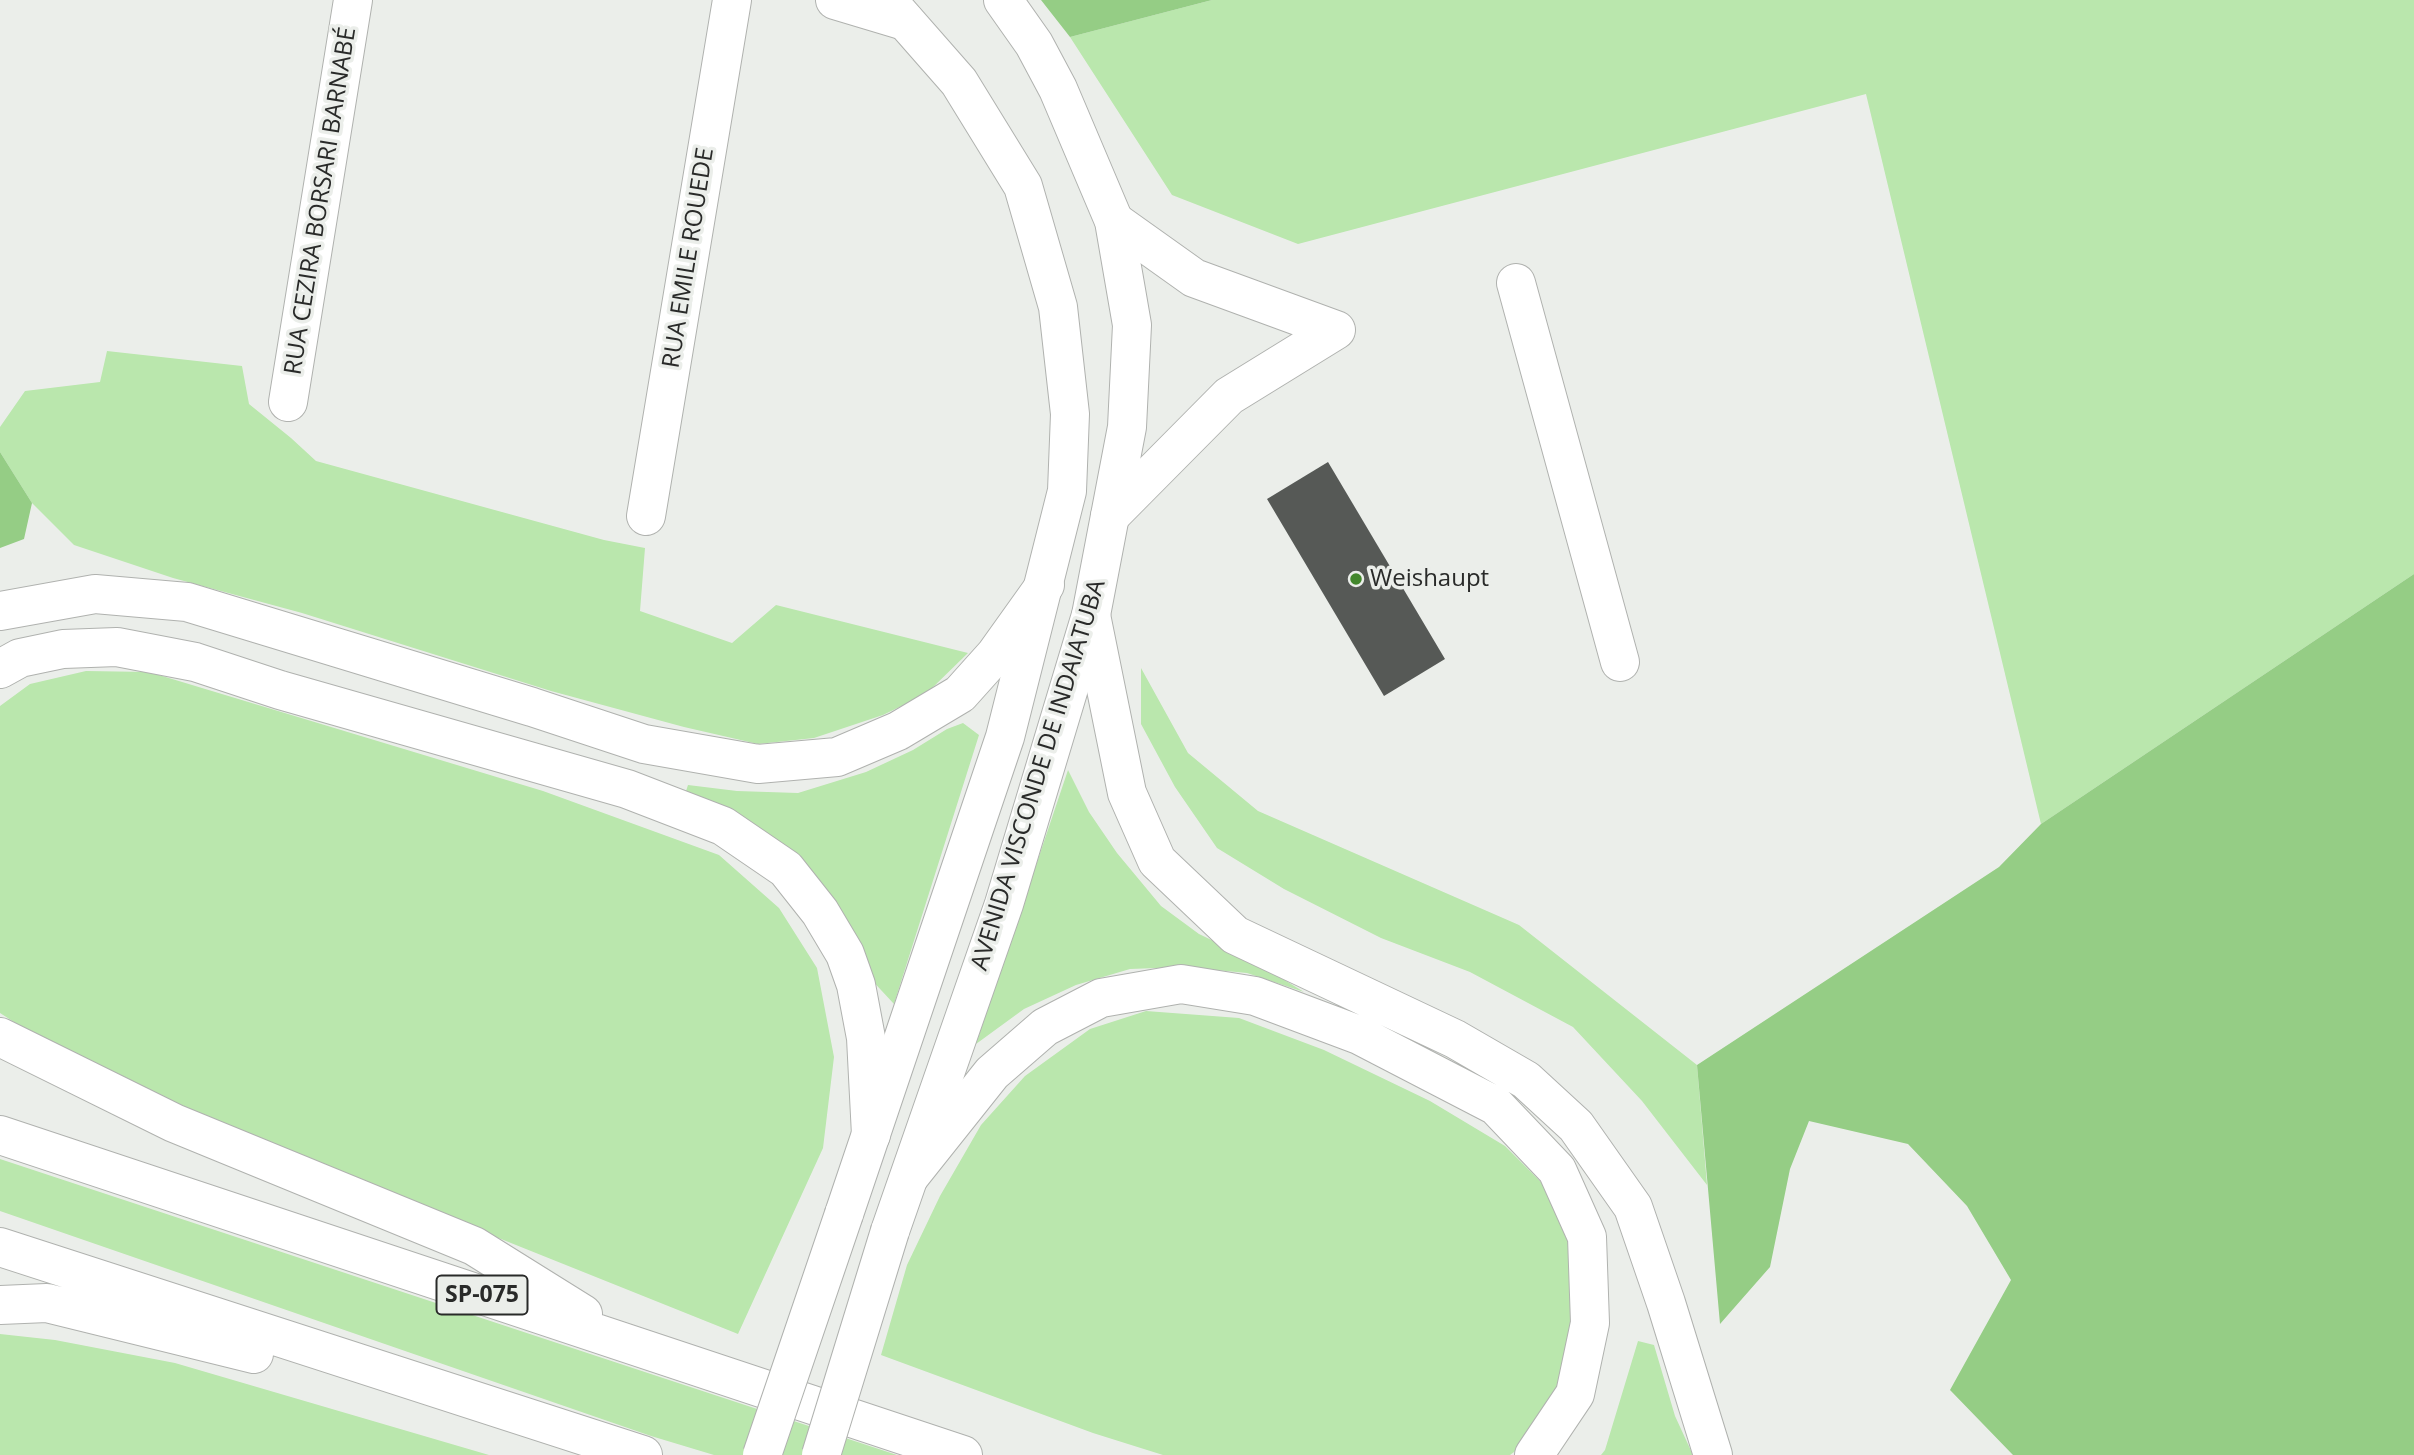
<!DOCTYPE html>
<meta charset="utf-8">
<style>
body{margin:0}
canvas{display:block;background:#ebeeea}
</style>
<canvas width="2414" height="1455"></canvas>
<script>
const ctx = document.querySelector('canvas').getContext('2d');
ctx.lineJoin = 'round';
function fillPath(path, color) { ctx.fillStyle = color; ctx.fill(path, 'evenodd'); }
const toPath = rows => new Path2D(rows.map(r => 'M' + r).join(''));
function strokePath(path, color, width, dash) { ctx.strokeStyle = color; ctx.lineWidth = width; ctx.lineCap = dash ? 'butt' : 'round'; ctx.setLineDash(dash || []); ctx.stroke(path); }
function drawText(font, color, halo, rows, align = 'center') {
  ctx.font = font + ' "Open Sans",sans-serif'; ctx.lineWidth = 7; ctx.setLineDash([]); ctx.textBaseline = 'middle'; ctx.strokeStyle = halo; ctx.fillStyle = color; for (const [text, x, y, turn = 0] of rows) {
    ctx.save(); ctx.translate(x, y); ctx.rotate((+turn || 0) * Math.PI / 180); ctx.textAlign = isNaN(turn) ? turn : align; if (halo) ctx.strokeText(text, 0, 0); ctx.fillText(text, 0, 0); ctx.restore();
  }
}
fillPath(toPath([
 [1212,0,2414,0,2414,574,2041,824,1866,94,1298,244,1172,195,1070,37],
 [107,351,242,366,249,404,291,438,316,461,604,540,645,548,640,611,732,643,776,605,968,653,926,694,883,715,814,738,758,744,684,727,551,691,302,613,173,578,74,545,32,503,0,452,0,427,25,391,100,382],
 [1141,668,1188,753,1258,811,1519,925,1697,1065,1707,1185,1642,1101,1573,1027,1470,972,1381,938,1284,889,1217,848,1175,787,1141,724],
 [86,671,149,672,543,791,719,855,779,908,817,968,834,1057,823,1148,738,1334,254,1140,42,1040,0,1013,0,706,30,684],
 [963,723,979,735,894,1004,868,976,684,797,688,785,737,791,798,793,866,772,913,750,947,729],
 [1068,770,1089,812,1117,853,1161,906,1199,934,1247,957,1304,992,1247,973,1184,967,1130,969,1076,985,1024,1009,976,1044],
 [1146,1011,1239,1018,1324,1050,1430,1101,1505,1146,1563,1204,1580,1270,1559,1393,1518,1449,1510,1455,1163,1455,1093,1433,881,1355,907,1265,940,1196,981,1125,1025,1076,1090,1029],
 [0,1159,663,1378,897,1455,714,1455,651,1436,0,1211],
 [0,1334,55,1340,175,1363,489,1455,0,1455],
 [1638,1341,1654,1345,1675,1416,1693,1455,1601,1455,1605,1450]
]), '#bae7ad');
fillPath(toPath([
 [1041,0,1212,0,1070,37],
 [0,452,32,503,24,539,0,548],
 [2414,574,2414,1455,2013,1455,1950,1390,2011,1280,1967,1206,1908,1144,1809,1121,1790,1169,1770,1267,1720,1324,1697,1065,1999,867,2041,824]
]), '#95cd85');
fillPath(toPath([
 [1328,462,1445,659,1384,696,1267,499]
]), '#565956');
const minor = toPath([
 [835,0,905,21],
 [1114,221,1194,278,1336,330],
 [1516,283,1620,662],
 [288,402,353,0],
 [646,516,732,0],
 [1110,516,1229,396,1336,330]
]);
const major = toPath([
 [844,1214,1005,737,1067,491,1070,414,1058,307,1023,186,959,82,887,0],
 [890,1231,1004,904,1091,615,1127,427,1132,325,1114,221,1058,89,1034,44,1003,0]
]);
const highway = toPath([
 [0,611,95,594,187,602,532,707,644,744,758,764,837,757,898,731,960,694,995,655,1045,585],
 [1091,615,1127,793,1157,861,1235,935,1455,1039,1526,1080,1576,1126,1633,1207,1666,1303,1713,1455],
 [0,669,20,658,63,649,117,647,195,662,280,690,627,789,723,826,786,869,820,912,845,954,856,985,866,1038,871,1135],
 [0,1037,174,1123,474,1246,583,1314],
 [0,1135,963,1455],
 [910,1176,992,1073,1045,1027,1101,998,1181,984,1255,996,1359,1035,1496,1106,1557,1170,1587,1237,1590,1323,1575,1394,1534,1455],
 [0,1247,643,1455],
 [0,1305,47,1303,254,1354]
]);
strokePath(minor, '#b0b2af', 40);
strokePath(major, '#b0b2af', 40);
strokePath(highway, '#b0b2af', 40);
strokePath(minor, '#fff', 38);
strokePath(major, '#fff', 38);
strokePath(highway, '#fff', 38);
const majorBridge = toPath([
 [762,1455,844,1214],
 [821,1455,890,1231]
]);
strokePath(majorBridge, '#b0b2af', 40, []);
strokePath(majorBridge, '#fff', 38);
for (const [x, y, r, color] of [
 [1356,579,7,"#42872c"]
]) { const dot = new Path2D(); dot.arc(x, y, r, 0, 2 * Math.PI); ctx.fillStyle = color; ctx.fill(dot); strokePath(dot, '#ebeeea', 2.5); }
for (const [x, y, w] of [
 [482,1295,91]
]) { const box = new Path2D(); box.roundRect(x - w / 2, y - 19.5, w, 39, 5); ctx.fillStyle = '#ebeeea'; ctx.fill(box); strokePath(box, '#292a29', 2); }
drawText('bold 23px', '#292a29', null, [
 ["SP-075",482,1295]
]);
drawText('24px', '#292a29', '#ebeeea', [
 ["RUA CEZIRA BORSARI BARNABÉ",321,201,-81],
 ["RUA EMILE ROUEDE",689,258,-81],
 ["AVENIDA VISCONDE DE INDAIATUBA",1039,775,-73]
]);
drawText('24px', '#292a29', '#ebeeea', [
 ["Weishaupt",1370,579]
], 'left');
</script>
